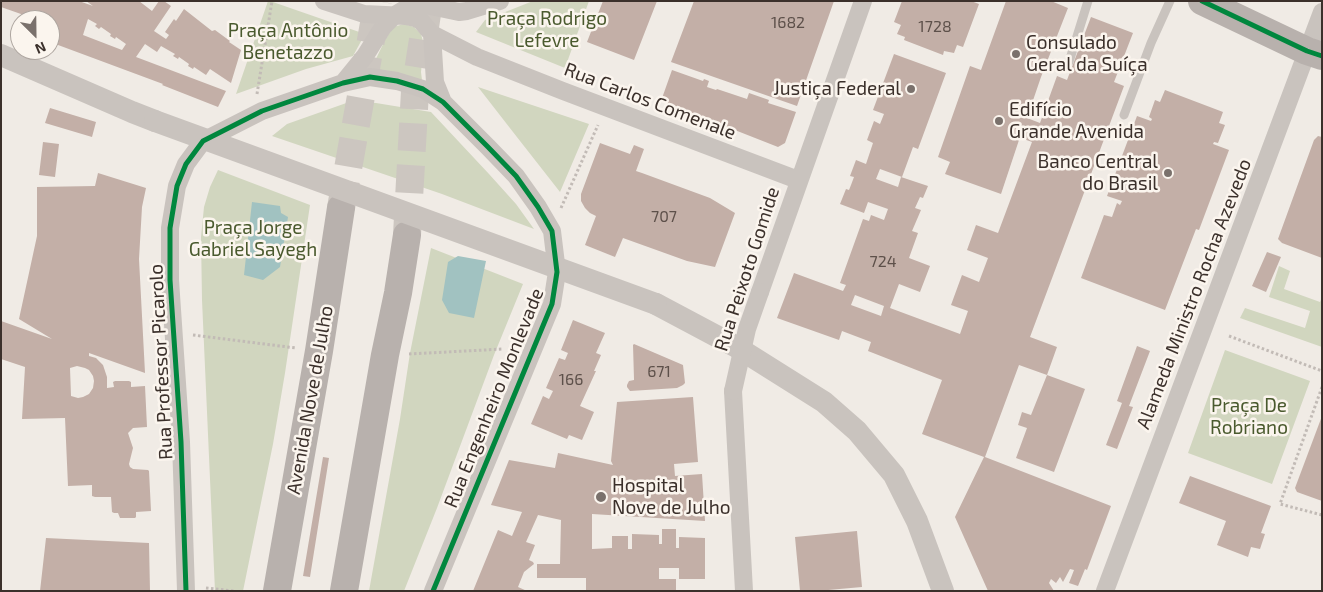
<!DOCTYPE html>
<meta charset="utf-8">
<style>
body{margin:0}
#map{position:relative;width:1323px;height:592px;overflow:hidden;background:#f0ebe5;font-family:"Exo 2",sans-serif}
canvas{display:block}
.frame{position:absolute;inset:0;border:2px solid #3b302b;pointer-events:none}
.north{position:absolute;left:10px;top:10px;width:50px;height:50px;box-sizing:border-box;background:#fbf5ee;border:1px solid #aea6a0;border-radius:50%;rotate:157deg;font-size:14px;font-weight:700;line-height:20px;text-align:center;color:#3b302b}
.north::after{content:'';display:block;margin:auto;width:18px;height:22px;background:#7a716c;clip-path:polygon(50% 0,100% 100%,50% 72%,0 100%)}
</style>
<div id="map">
<canvas width="1323" height="592"></canvas>
<div class="frame"></div>
<div class="north">N</div>
</div>
<script>
const ctx = document.querySelector('canvas').getContext('2d');
ctx.lineJoin = 'round';
function fillPath(path, color) { ctx.fillStyle = color; ctx.fill(path, 'evenodd'); }
const toPath = rows => new Path2D(rows.map(r => 'M' + r).join(''));
function strokePath(path, color, width, dash) { ctx.strokeStyle = color; ctx.lineWidth = width; ctx.lineCap = dash ? 'butt' : 'round'; ctx.setLineDash(dash || []); ctx.stroke(path); }
function drawText(font, color, halo, rows, align = 'center') {
  ctx.font = font + ' "Exo 2",sans-serif'; ctx.lineWidth = 5; ctx.setLineDash([]); ctx.textBaseline = 'middle'; ctx.strokeStyle = halo; ctx.fillStyle = color; for (const [text, x, y, turn = 0] of rows) {
    ctx.save(); ctx.translate(x, y); ctx.rotate((+turn || 0) * Math.PI / 180); ctx.textAlign = isNaN(turn) ? turn : align; if (halo) ctx.strokeText(text, 0, 0); ctx.fillText(text, 0, 0); ctx.restore();
  }
}
fillPath(toPath([
 [268,1,270,1,365,34,353,56,306,69,236,94],
 [533,1,589,1,565,68,476,32,485,20],
 [404,24,414,27,421,34,424,45,421,72,422,80,371,69,374,63,385,40,393,27],
 [478,87,589,124,560,192,513,132],
 [352,101,376,103,431,112,489,174,516,204,534,229,442,194,272,136,287,124],
 [218,170,310,205,285,373,273,444,243,591,215,591,202,300,201,237,204,207,210,187],
 [431,248,523,284,494,355,437,508,404,591,369,591,400,419,410,353],
 [1279,266,1290,271,1284,289,1320,302,1322,297,1322,347,1240,318,1245,308,1305,328,1310,311,1269,297],
 [1225,350,1310,381,1272,484,1188,453]
]), '#d1d6bf');
fillPath(toPath([
 [252,202,280,206,281,213,288,217,280,267,263,280,244,275],
 [458,256,486,261,474,318,449,313,442,300,448,262]
]), '#a1c2c1');
fillPath(toPath([
 [1,1,79,1,93,6,86,1,139,1,152,11,159,1,164,1,171,6,154,31,166,39,169,35,165,32,174,19,176,21,184,9,212,31,215,30,230,41,229,42,241,50,231,83,210,69,206,75,194,67,193,69,188,66,189,64,179,57,178,59,173,56,175,54,161,46,157,52,145,44,136,57,226,91,218,107,162,85,163,84,50,42,50,29,55,31,57,26,50,24,50,20,38,20,1,7],
 [88,19,97,24,95,26,99,29,101,27,111,34,110,36,115,39,116,37,126,44,122,50,83,35],
 [603,1,657,1,634,60,587,42],
 [694,1,834,1,797,106,671,62],
 [902,1,971,1,979,4,963,47,957,45,954,53,944,51,943,55,904,40,905,37,897,34,901,25,894,22],
 [1006,1,1051,1,1068,8,1041,77,1027,118,1040,123,1057,76,1067,80,1091,17,1133,33,1114,82,1124,86,1030,337,1057,347,1047,375,1085,389,1054,472,1016,458,1027,428,1018,425,1022,412,1031,415,1047,375,1019,365,985,457,1111,506,1087,570,1085,569,1078,586,1069,583,1074,570,1070,569,1063,582,1060,577,1056,583,1051,579,1049,583,1054,591,988,591,955,517,984,457,922,434,942,380,868,351,871,342,842,331,839,340,777,318,794,273,843,291,846,285,840,283,863,219,869,221,871,215,884,220,888,209,868,202,864,213,840,204,846,189,849,190,851,185,854,177,850,176,856,160,866,164,873,143,867,140,874,121,880,124,884,114,873,110,894,54,946,73,918,149,913,147,902,177,880,169,876,179,898,187,901,177,928,186,923,198,920,197,915,208,921,210,912,231,918,233,909,258,930,266,920,292,899,284,890,308,960,334,968,311,951,305,962,275,979,282,988,258,967,250,976,225,998,233,1032,142,1021,138,1023,134,1021,134,1001,194,945,174,950,162,938,157,970,66,981,70],
 [855,295,884,306,881,316,851,305],
 [672,70,703,81,704,79,709,81,707,87,716,90,717,89,747,99,749,93,769,100,768,103,796,112,785,143,778,147,661,101],
 [1165,90,1223,112,1219,123,1225,125,1218,143,1214,142,1213,144,1229,150,1199,230,1196,229,1165,310,1081,278,1104,215,1112,217,1117,203,1120,205,1122,201,1107,196,1137,116,1151,121,1152,119,1149,117,1155,100,1160,102],
 [50,108,96,122,92,137,45,123],
 [1318,136,1322,137,1322,258,1282,243,1278,239,1314,140],
 [43,142,59,144,55,177,39,175],
 [600,143,630,154,634,145,644,149,636,171,642,173,710,198,735,213,715,267,687,261,623,238,615,257,585,245,596,216,590,213,585,208,581,201,581,194],
 [98,173,146,188,142,207,139,259,145,373,89,353,89,356,96,358,103,365,107,377,107,388,114,387,113,382,115,381,129,381,131,382,131,387,145,386,147,427,133,428,128,433,133,448,129,464,130,467,133,469,148,470,149,471,151,511,136,512,136,517,135,518,120,518,118,513,114,513,112,512,111,497,95,497,92,496,92,485,68,486,65,418,22,419,25,367,1,359,1,321,52,339,19,319,37,236,37,187,95,186],
 [77,366,85,368,89,370,93,376,94,381,93,388,89,394,83,397,78,398,71,396,70,368],
 [1267,252,1281,257,1266,292,1252,286],
 [573,320,605,333,596,353,601,355,594,371,596,371,580,406,594,412,582,440,569,435,567,439,531,424,543,396,549,399,553,391,546,388,559,358,565,360,568,353,561,350],
 [634,344,683,365,685,383,683,385,677,388,630,391,627,387,627,385,629,381,634,380,634,379,633,345],
 [1137,346,1150,351,1129,406,1133,407,1117,449,1106,445,1122,403,1117,401],
 [693,397,698,462,674,464,675,476,702,474,705,521,592,514,592,549,612,548,612,536,628,536,628,549,632,549,632,534,659,535,659,544,662,544,662,529,676,529,676,548,679,548,679,537,705,538,705,579,679,579,679,568,659,568,659,579,676,579,676,591,586,591,586,578,537,578,537,564,560,564,561,520,538,515,526,542,535,545,529,560,533,562,534,564,524,572,518,587,527,591,473,591,498,530,512,536,522,512,491,505,509,460,555,468,558,453,613,465,611,461,617,402],
 [1322,416,1322,501,1297,492,1295,488],
 [323,457,329,458,310,577,303,576],
 [1190,476,1271,506,1261,533,1265,534,1260,549,1251,547,1248,557,1217,545,1226,521,1179,503],
 [857,531,862,587,817,591,800,591,795,537],
 [46,538,149,543,150,591,40,591]
]), '#c3afa7');
strokePath(toPath([
 [341,208,378,1],
 [407,235,415,91,429,1]
]), '#ccc6c0', 28, [28, 14]);
strokePath(toPath([
 [257,94,272,1],
 [561,208,598,125],
 [193,335,296,348],
 [1229,336,1322,371],
 [409,354,503,349],
 [1322,387,1280,504,1322,515],
 [206,588,234,591]
]), '#c2bbb6', 3, [2.5, 2.5]);
strokePath(toPath([
 [1069,62,1088,1],
 [1124,115,1151,43,1170,1]
]), '#c9c3be', 9);
strokePath(toPath([
 [324,1,364,14,406,16,415,18,421,21,432,34,435,82,443,102],
 [432,34,477,57,563,91,798,180],
 [343,83,365,56,383,27,395,15,410,6,421,4,459,12,467,11,500,1],
 [760,292,863,1],
 [733,391,744,591],
 [186,591,181,442,170,280,170,228,177,186,186,164,203,141,262,111,343,83,370,77,397,81,423,89,443,102,488,147,516,176,538,207,552,231,557,272,552,304,433,591],
 [1105,591,1322,12]
]), '#c9c3be', 18);
strokePath(toPath([
 [1,55,132,112,155,121],
 [656,304,735,346,824,402,857,431,894,475,917,521,943,591]
]), '#c9c3be', 22);
strokePath(toPath([
 [1202,1,1307,51,1322,56],
 [277,591,319,351,341,208],
 [344,591,385,355,398,293,407,235]
]), '#b8b1ad', 28);
strokePath(toPath([
 [733,391,747,329,760,292]
]), '#c9c3be', 18);
strokePath(toPath([
 [155,121,656,304]
]), '#c9c3be', 22);
strokePath(toPath([
 [1202,1,1307,51,1322,56],
 [186,591,181,442,170,280,170,228,177,186,186,164,203,141,262,111,343,83,370,77,397,81,423,89,443,102,488,147,516,176,538,207,552,231,557,272,552,304,433,591]
]), '#00873e', 5);
for (const [x, y, r, color] of [
 [1016,54,5,"#7a716c"],
 [911,89,5,"#7a716c"],
 [999,121,5,"#7a716c"],
 [1168,173,5,"#7a716c"],
 [601,497,6,"#7a716c"]
]) { const dot = new Path2D(); dot.arc(x, y, r, 0, 2 * Math.PI); ctx.fillStyle = color; ctx.fill(dot); strokePath(dot, '#fbf5ee', 2); }
drawText('16px', '#5d504a', null, [
 ["1682",788,23],
 ["1728",935,27],
 ["707",664,217],
 ["724",883,262],
 ["671",659,372],
 ["166",571,380]
]);
drawText('19px', '#4a5a2e', '#fbf5ee', [
 ["Praça Rodrigo",547,19],
 ["Lefevre",547,41],
 ["Praça Antônio",288,31],
 ["Benetazzo",288,53],
 ["Praça Jorge",253,228],
 ["Gabriel Sayegh",253,250],
 ["Praça De",1249,406],
 ["Robriano",1249,428]
]);
drawText('19px', '#3b302b', '#fbf5ee', [
 ["Consulado",1026,43],
 ["Geral da Suíça",1026,65],
 ["Justiça Federal",901,89,"right"],
 ["Edifício",1009,110],
 ["Grande Avenida",1009,132],
 ["Banco Central",1158,162,"right"],
 ["do Brasil",1158,184,"right"],
 ["Hospital",612,486],
 ["Nove de Julho",612,508]
], 'left');
drawText('19px', '#3b302b', '#fbf5ee', [
 ["Rua Carlos Comenale",650,101,21],
 ["Rua Peixoto Gomide",747,269,-72],
 ["Alameda Ministro Rocha Azevedo",1194,294,-69],
 ["Rua Professor Picarolo",161,362,-93],
 ["Rua Engenheiro Monlevade",494,398,-68],
 ["Avenida Nove de Julho",310,400,-80]
]);
</script>
